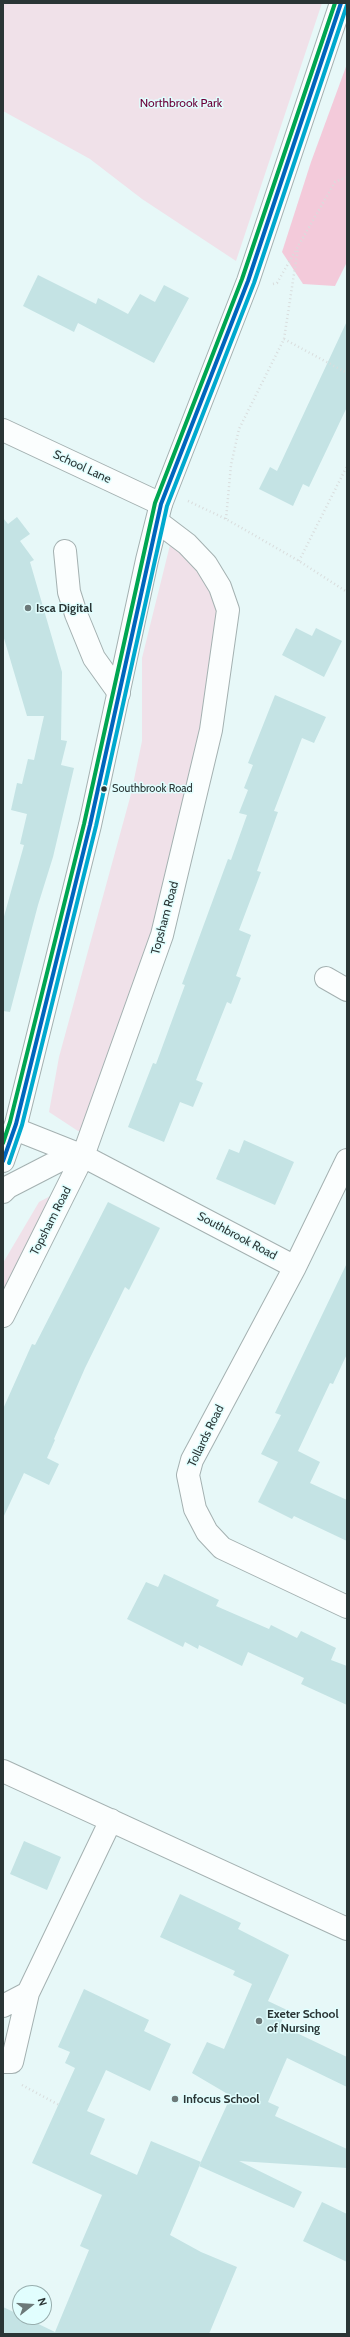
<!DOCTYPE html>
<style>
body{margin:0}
#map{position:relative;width:350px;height:2337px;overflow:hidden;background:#e7f8f8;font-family:Cabin,sans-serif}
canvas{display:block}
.frame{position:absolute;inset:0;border:4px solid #2a3535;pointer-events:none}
.north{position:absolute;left:12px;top:2285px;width:40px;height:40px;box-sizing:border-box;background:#e1fefe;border:1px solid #98aeae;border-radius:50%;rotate:73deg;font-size:11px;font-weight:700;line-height:16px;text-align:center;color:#2a3535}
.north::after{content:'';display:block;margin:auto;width:14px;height:18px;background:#6c7979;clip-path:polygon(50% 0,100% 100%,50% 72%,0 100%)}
</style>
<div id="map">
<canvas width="350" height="2337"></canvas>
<div class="frame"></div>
<div class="north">N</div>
</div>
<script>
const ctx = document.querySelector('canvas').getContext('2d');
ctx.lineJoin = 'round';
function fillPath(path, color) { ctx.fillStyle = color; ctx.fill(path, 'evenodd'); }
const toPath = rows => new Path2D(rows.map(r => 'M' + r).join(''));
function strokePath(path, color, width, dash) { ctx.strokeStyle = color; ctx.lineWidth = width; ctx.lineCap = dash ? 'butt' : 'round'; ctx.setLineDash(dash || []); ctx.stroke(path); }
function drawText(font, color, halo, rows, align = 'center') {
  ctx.font = font + ' Cabin,sans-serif'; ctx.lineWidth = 3; ctx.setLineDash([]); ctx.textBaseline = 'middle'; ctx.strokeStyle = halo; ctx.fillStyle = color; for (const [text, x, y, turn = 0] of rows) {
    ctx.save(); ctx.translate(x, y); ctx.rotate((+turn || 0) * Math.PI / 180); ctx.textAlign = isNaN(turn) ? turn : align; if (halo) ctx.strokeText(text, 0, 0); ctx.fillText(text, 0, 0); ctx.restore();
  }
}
fillPath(toPath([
 [3,3,322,3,236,261,142,199,90,159,3,111],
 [171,541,198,565,220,598,206,702,173,862,91,1134,78,1131,49,1112,59,1057,131,794,142,741,142,658],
 [56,1193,3,1294,3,1263,39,1202]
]), '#f0e1e9');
fillPath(toPath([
 [347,64,347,262,335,286,303,284,282,252,311,162]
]), '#f3cada');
fillPath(toPath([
 [38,275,96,304,98,298,128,314,140,294,155,302,164,285,189,298,154,363,78,323,74,332,23,306],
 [347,321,347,407,309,487,303,484,293,506,259,489,270,467,277,471],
 [17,517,30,534,20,541,34,560,30,562,62,672,61,740,67,741,61,765,74,768,53,857,38,905,10,1012,3,1011,3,920,24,845,20,844,27,814,11,810,17,783,22,784,28,759,34,760,44,716,27,716,3,635,3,518,8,524],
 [296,628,312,636,316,628,342,641,324,677,282,655],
 [275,695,326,717,314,743,302,738,274,811,278,812,257,871,261,872,239,930,251,935,236,976,241,978,231,1004,227,1002,196,1080,203,1083,193,1107,180,1102,164,1142,128,1127,153,1063,156,1064,185,985,182,984,228,859,231,860,247,815,239,813,248,790,244,788,253,765,248,763],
 [244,1140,294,1162,275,1205,216,1179,229,1149,239,1153],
 [108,1202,160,1228,129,1290,125,1287,85,1368,54,1439,55,1440,47,1458,59,1464,49,1485,24,1473,3,1518,3,1409,32,1344,35,1345],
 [347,1263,347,1354,333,1384,330,1383,298,1451,320,1462,310,1483,347,1500,347,1541,294,1516,292,1519,258,1502,278,1462,261,1454,281,1415,275,1413],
 [164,1574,219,1600,216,1606,269,1629,271,1625,297,1638,301,1631,336,1648,331,1660,347,1666,347,1705,301,1684,304,1678,248,1652,242,1666,199,1645,198,1649,185,1642,183,1647,127,1619,146,1582,158,1587],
 [24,1841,61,1857,47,1890,10,1874],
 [180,1894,241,1923,238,1929,289,1955,268,2001,287,2010,280,2025,347,2057,347,2087,287,2058,268,2102,279,2107,275,2116,347,2149,347,2168,239,2161,302,2192,294,2208,199,2166,231,2096,192,2073,207,2042,224,2049,252,1984,233,1975,235,1971,160,1937],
 [84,1989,149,2020,144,2031,171,2044,150,2091,106,2070,87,2111,105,2119,90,2154,137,2175,151,2141,201,2162,170,2235,201,2252,237,2267,209,2334,3,2334,3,2307,20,2315,20,2317,24,2317,55,2332,89,2250,80,2246,102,2195,32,2163,75,2068,65,2063,70,2052,58,2047],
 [322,2202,347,2214,347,2262,303,2241]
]), '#c4e3e4');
const minor = toPath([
 [3,430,161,504],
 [65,551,69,592,76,614,94,658,119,693],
 [326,978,347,990],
 [15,1129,83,1156,295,1267],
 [347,1160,295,1267,192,1460,188,1475,195,1509,207,1532,222,1548,347,1607],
 [3,1192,8,1187,74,1153],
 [3,1316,83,1156,162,935,211,730,228,610,220,587,206,564,187,544,158,522],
 [3,1771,347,1929],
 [3,2006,28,1993],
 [3,2062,12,2062,28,1993,111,1820]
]);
const major = toPath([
 [3,1161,16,1124,90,825,147,560,161,504,248,281,341,3]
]);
strokePath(minor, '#a4b1b1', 24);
strokePath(major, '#a4b1b1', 24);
strokePath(toPath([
 [273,284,277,283,335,182,347,177],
 [284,339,347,373],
 [188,501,226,519,299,561,347,592],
 [226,519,231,465,239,429,284,339,298,248],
 [299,561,347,466],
 [22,2085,59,2105]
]), '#d9dddd', 2.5, [1, 3]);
strokePath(minor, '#fbfefe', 22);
strokePath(major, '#fbfefe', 22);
strokePath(toPath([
 [3,1161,16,1124,90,825,161,504,248,281,341,3]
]), '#0065bd', 4);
strokePath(toPath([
 [9,1163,22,1125,96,826,167,506,254,283,347,5]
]), '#00a9ce', 4);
strokePath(toPath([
 [3,1143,10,1122,84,824,155,503,242,279,335,3]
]), '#00a651', 4);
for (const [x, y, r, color] of [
 [28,608,4,"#6c7979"],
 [104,789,3.5,"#2a3535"],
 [259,2021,4,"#6c7979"],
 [175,2099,4,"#6c7979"]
]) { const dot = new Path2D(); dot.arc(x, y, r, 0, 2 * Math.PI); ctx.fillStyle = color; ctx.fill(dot); strokePath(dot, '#e1fefe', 1.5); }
drawText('11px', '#2a3535', '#e1fefe', [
 ["Southbrook Road",112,789]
], 'left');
drawText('12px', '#6b0039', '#e1fefe', [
 ["Northbrook Park",181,103]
]);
drawText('12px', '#2a3535', '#e1fefe', [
 ["School Lane",82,467,25],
 ["Topsham Road",165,918,-75],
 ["Topsham Road",51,1221,-63],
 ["Southbrook Road",237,1236,28],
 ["Tollards Road",206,1436,-64]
]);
drawText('bold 12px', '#2a3535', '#e1fefe', [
 ["Isca Digital",36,608],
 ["Exeter School",267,2014],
 ["of Nursing",267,2028],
 ["Infocus School",183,2099]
], 'left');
</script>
